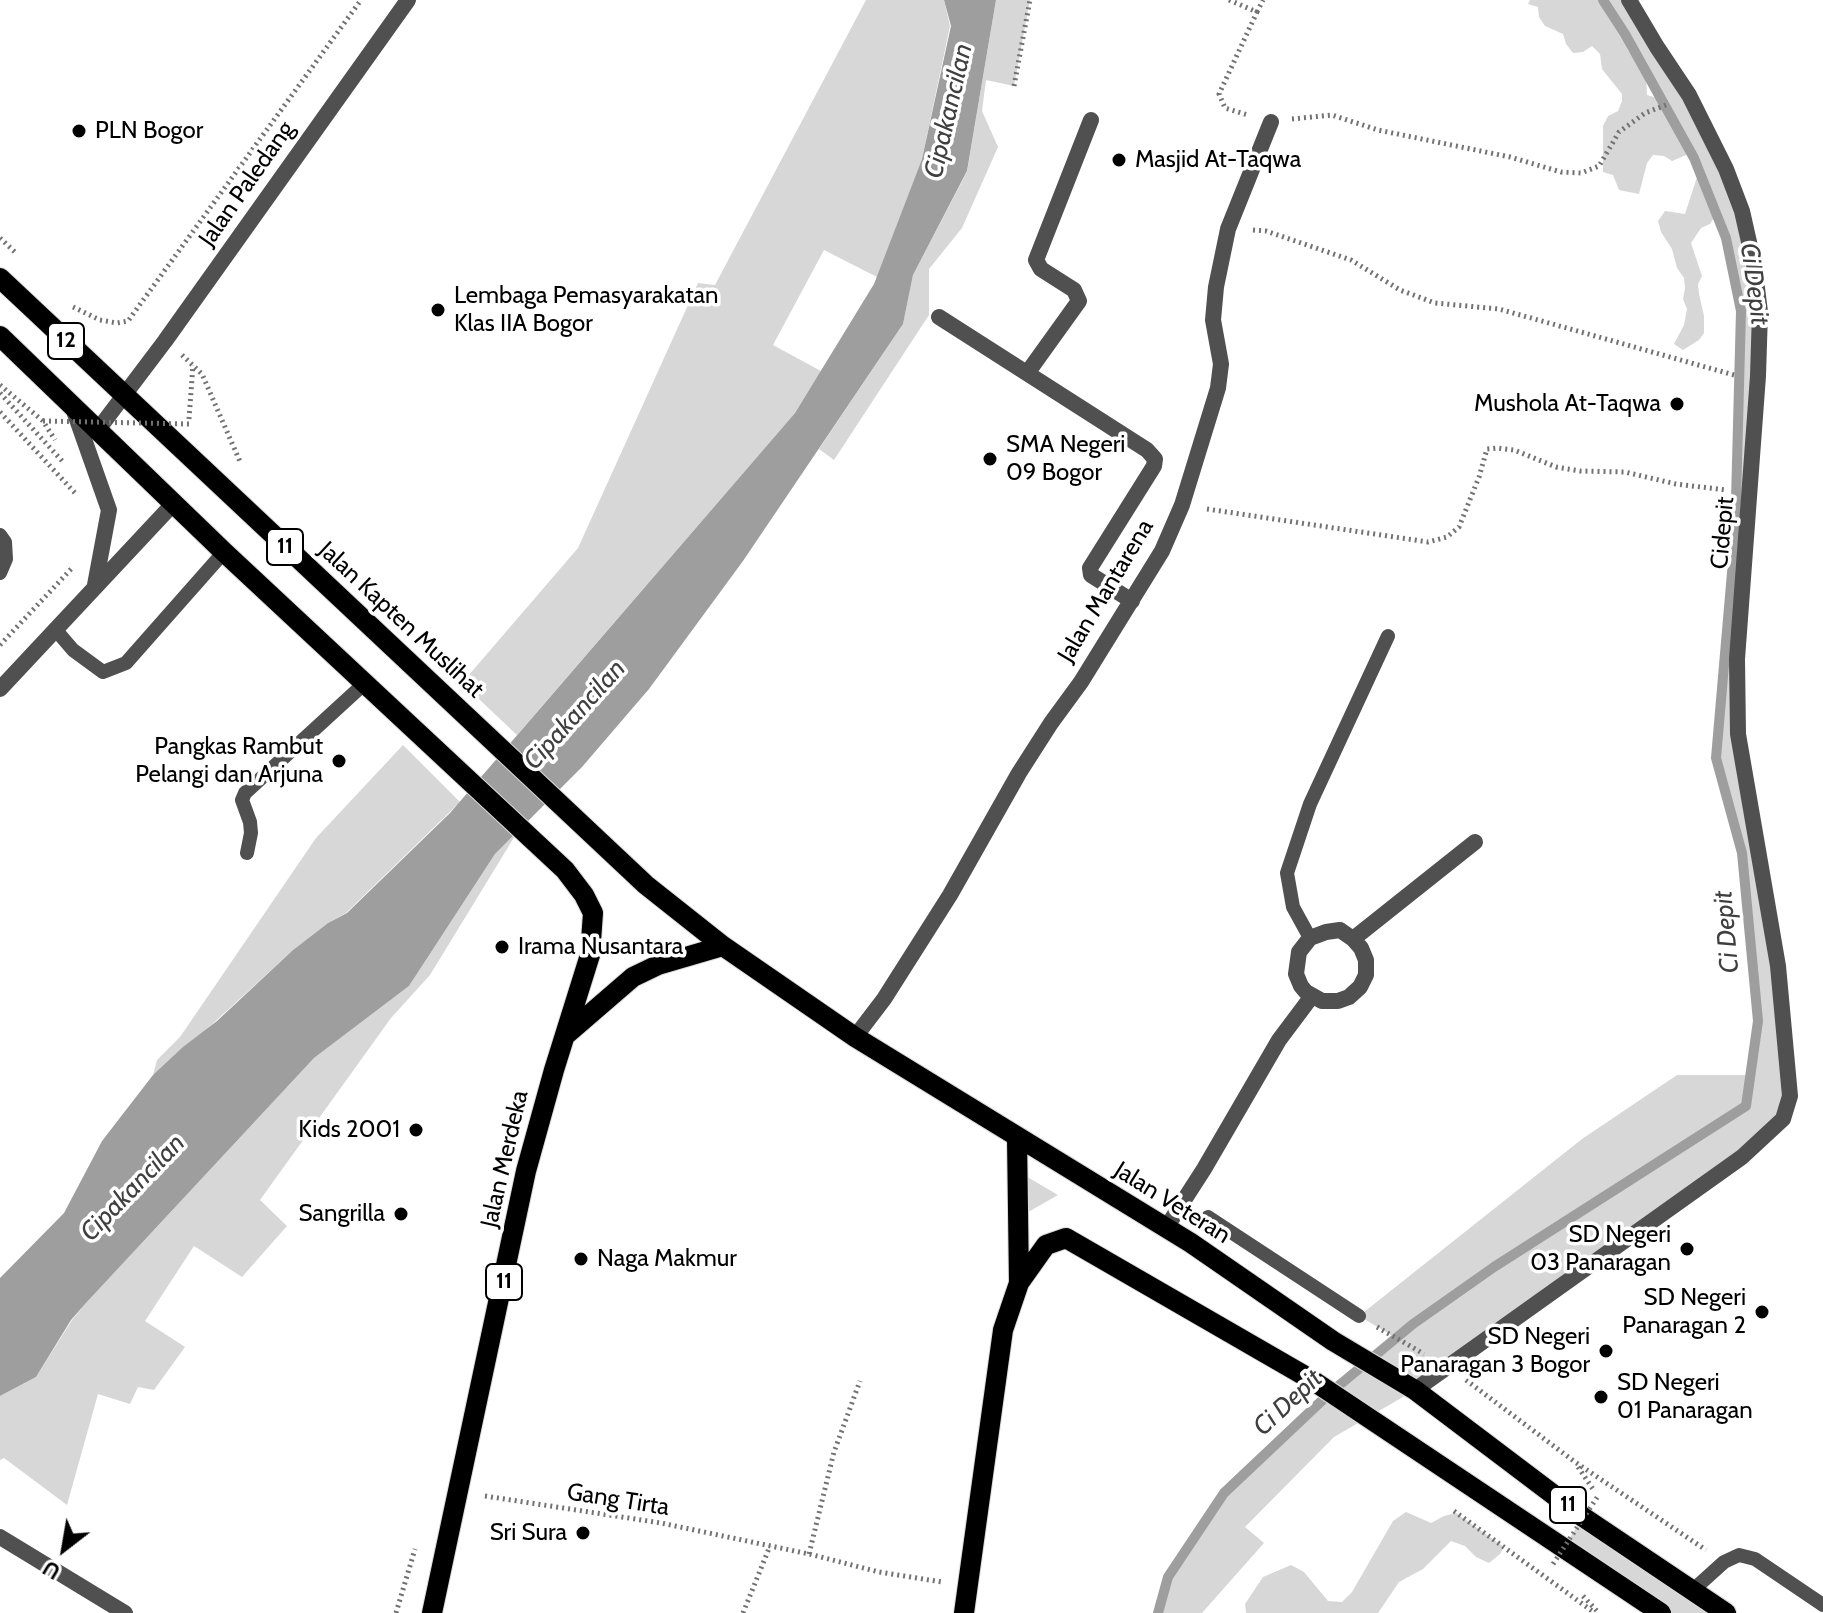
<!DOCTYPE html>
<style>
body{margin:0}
#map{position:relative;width:1823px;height:1613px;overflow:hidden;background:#fff;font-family:Cabin,sans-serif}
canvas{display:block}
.north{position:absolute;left:24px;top:1509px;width:80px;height:80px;-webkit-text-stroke:6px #fff;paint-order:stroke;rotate:211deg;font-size:22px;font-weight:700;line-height:32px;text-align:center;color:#000}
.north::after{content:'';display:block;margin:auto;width:28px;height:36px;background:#000;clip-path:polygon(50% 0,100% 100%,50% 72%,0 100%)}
</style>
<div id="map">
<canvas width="1823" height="1613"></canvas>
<div class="north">U</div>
</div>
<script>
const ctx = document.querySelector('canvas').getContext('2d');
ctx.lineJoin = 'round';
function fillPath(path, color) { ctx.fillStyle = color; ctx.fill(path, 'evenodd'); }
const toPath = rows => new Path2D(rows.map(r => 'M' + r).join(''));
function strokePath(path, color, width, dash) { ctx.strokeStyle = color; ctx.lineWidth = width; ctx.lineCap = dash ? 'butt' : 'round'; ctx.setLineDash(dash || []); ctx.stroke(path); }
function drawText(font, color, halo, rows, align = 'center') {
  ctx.font = font + ' Cabin,sans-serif'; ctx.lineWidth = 7; ctx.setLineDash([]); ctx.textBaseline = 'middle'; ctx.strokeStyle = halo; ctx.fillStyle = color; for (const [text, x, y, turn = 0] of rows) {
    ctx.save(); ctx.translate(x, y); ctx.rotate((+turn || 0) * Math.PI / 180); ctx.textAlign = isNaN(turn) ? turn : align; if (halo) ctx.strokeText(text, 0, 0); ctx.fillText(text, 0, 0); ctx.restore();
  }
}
fillPath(toPath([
 [866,0,944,0,950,26,922,159,877,277,824,250,773,345,821,371,795,413,517,735,462,683,578,548,698,283,715,285],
 [996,0,1030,0,1014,86,986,80,982,111,998,147,962,228,929,269,929,315,834,460,819,449,903,324,913,275,967,172],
 [1530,0,1631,0,1726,169,1760,312,1738,685,1778,966,1783,1119,1415,1390,1334,1437,1245,1527,1264,1543,1202,1613,1158,1613,1168,1577,1224,1493,1331,1392,1396,1338,1359,1316,1582,1139,1677,1075,1750,1075,1758,1021,1742,853,1716,758,1738,421,1741,311,1726,238,1716,214,1710,224,1701,228,1691,243,1702,276,1698,284,1699,294,1704,316,1704,333,1699,340,1683,350,1674,344,1684,325,1687,309,1683,299,1685,288,1684,278,1677,268,1672,249,1661,232,1658,221,1665,211,1685,214,1699,171,1691,153,1672,161,1664,156,1653,155,1647,163,1639,194,1619,190,1613,175,1603,172,1603,126,1608,116,1618,111,1622,101,1622,94,1602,69,1600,54,1592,46,1583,52,1573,53,1566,44,1563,34,1545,26,1539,17,1538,7,1528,4],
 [1619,27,1625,34,1673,122,1670,122,1657,98,1647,95,1646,75,1628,50],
 [403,745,460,802,346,913,328,923,293,950,207,1029,193,1050,153,1075,157,1060,180,1037,316,838],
 [518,831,430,975,391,1018,260,1200,287,1226,242,1277,194,1246,145,1321,185,1347,154,1390,138,1387,130,1404,98,1394,67,1505,4,1458,0,1460,0,1396,36,1377,72,1320,86,1303,314,1058,409,986,495,854],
 [1024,1175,1058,1195,1023,1215],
 [1406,1512,1431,1523,1444,1516,1456,1513,1504,1547,1500,1554,1489,1563,1476,1557,1465,1546,1451,1541,1423,1569,1399,1582,1378,1613,1246,1613,1245,1604,1263,1577,1291,1565,1304,1572,1328,1601,1342,1602,1352,1592,1393,1521],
 [1583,1517,1725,1613,1661,1613,1562,1550]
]), '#d7d7d7');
fillPath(toPath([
 [944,0,996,0,967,171,913,275,903,324,743,561,649,689,582,767,495,854,409,986,314,1058,86,1303,71,1320,36,1377,0,1396,0,1278,64,1213,102,1141,153,1075,183,1047,217,1021,293,950,328,923,347,913,450,813,795,413,874,284,922,159,951,26]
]), '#9e9e9e');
strokePath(toPath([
 [1158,1613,1168,1577,1224,1493,1331,1392,1413,1324,1494,1267,1746,1106,1758,1021,1742,853,1716,758,1735,538,1741,311,1726,238,1694,158,1625,34,1603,0]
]), '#9e9e9e', 10);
const primary = toPath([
 [0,278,646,885,723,946,855,1037,1191,1243,1333,1341,1415,1390,1583,1517,1726,1613],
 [0,336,224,552,565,870,584,895,593,913,590,955,554,1070,526,1171,432,1613],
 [567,1034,633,977,658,965,723,946],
 [1019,1283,1046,1245,1066,1238,1312,1380,1661,1613],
 [964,1613,1003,1330,1019,1283,1017,1138]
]);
strokePath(primary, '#dbdbdb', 22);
strokePath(toPath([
 [1229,0,1257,12,1219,94,1225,108,1248,115],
 [1257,12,1263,0],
 [1014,86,1030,0],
 [1292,119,1332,115,1378,130,1510,157,1561,172,1581,173,1599,166,1619,132,1645,113,1666,105],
 [1253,230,1266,231,1351,260,1400,290,1435,303,1499,309,1734,375],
 [0,238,17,254],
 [73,307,100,320,117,323,128,321,361,0],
 [182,355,202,374,241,464],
 [0,385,43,421,55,440],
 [0,393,64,463],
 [0,412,75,493],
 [189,419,193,365],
 [1207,509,1428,542,1447,537,1459,527,1479,477,1487,449,1498,448,1514,450,1556,467,1580,471,1625,472,1676,484,1726,490],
 [0,645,73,567],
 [1377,1327,1424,1354],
 [1466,1380,1575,1462,1706,1550],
 [1578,1467,1593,1489],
 [485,1496,661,1523,809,1554,879,1572,942,1582],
 [1454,1511,1595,1613],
 [809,1554,834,1452,860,1381],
 [1583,1596,1598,1612],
 [396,1613,415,1549],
 [743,1613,770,1546]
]), '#727272', 5, [2, 4]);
strokePath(toPath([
 [0,535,5,542,6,559,0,573],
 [55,629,73,650,103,672,126,663,224,552],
 [247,853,251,833,250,822,242,800,245,793,365,683],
 [1310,938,1293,907,1287,873,1310,804,1388,636],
 [1208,1217,1359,1316],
 [1693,1590,1724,1562,1739,1555,1755,1559,1823,1605]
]), '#505050', 14);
strokePath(toPath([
 [939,317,1147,450,1155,459,1154,466,1090,568,1091,575,1132,601],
 [1028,372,1079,301,1074,290,1041,269,1036,260,1091,120],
 [1340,930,1353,939,1361,948,1366,960,1366,975,1360,987,1349,997,1338,1001,1322,1001,1306,992,1301,986,1296,974,1299,952,1310,938,1326,932,1340,930],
 [1353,939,1475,842],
 [855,1037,884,999,950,895,1019,773,1051,723,1081,682,1162,551,1182,505,1218,388,1221,364,1213,320,1216,287,1228,229,1271,122],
 [1166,1228,1204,1169,1279,1040,1312,996],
 [1415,1390,1742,1157,1783,1119,1790,1096,1778,966,1738,734,1737,659,1758,376,1760,312,1754,264,1742,211,1726,169,1689,95,1657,47,1629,0],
 [0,1537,125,1613]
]), '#505050', 16);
strokePath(toPath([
 [73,408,109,510,95,585],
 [97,431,165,341,408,0],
 [0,689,174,503]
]), '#505050', 16);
strokePath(primary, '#000', 20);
strokePath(toPath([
 [43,421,189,424],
 [1553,1564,1598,1496]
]), '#727272', 5, [2, 4]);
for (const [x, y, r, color] of [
 [79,131,8,"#000"],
 [1119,160,8,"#000"],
 [438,310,8,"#000"],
 [1677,404,8,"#000"],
 [990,459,8,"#000"],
 [339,761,8,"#000"],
 [502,947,8,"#000"],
 [416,1130,8,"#000"],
 [401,1214,8,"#000"],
 [1687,1249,8,"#000"],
 [581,1259,8,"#000"],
 [1762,1312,8,"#000"],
 [1606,1351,8,"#000"],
 [1601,1397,8,"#000"],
 [583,1533,8,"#000"]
]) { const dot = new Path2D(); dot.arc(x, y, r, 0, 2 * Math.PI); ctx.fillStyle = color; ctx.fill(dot); strokePath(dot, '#fff', 3); }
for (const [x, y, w] of [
 [66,341,36],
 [285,547,36],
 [504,1282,36],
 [1568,1505,36]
]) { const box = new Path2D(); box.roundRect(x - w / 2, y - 18, w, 36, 6); ctx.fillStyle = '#fff'; ctx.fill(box); strokePath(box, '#000', 2); }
drawText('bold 22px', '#000', null, [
 ["12",66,341],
 ["11",285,547],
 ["11",504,1282],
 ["11",1568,1505]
]);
drawText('24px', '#000', '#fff', [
 ["PLN Bogor",95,131,"left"],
 ["Masjid At-Taqwa",1135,160,"left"],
 ["Lembaga Pemasyarakatan",454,296,"left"],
 ["Klas IIA Bogor",454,324,"left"],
 ["Mushola At-Taqwa",1661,404],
 ["SMA Negeri",1006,445,"left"],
 ["09 Bogor",1006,473,"left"],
 ["Pangkas Rambut",323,747],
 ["Pelangi dan Arjuna",323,775],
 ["Irama Nusantara",518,947,"left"],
 ["Kids 2001",400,1130],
 ["Sangrilla",385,1214],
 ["SD Negeri",1671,1235],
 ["03 Panaragan",1671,1263],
 ["Naga Makmur",597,1259,"left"],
 ["SD Negeri",1746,1298],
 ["Panaragan 2",1746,1326],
 ["SD Negeri",1590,1337],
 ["Panaragan 3 Bogor",1590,1365],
 ["SD Negeri",1617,1383,"left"],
 ["01 Panaragan",1617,1411,"left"],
 ["Sri Sura",567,1533]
], 'right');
drawText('24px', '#000', '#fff', [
 ["Jalan Paledang",247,184,-55],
 ["Cidepit",1723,533,-85],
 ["Jalan Mantarena",1106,591,-59],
 ["Jalan Kapten Muslihat",401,620,43],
 ["Jalan Merdeka",505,1159,-77],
 ["Jalan Veteran",1172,1203,32],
 ["Gang Tirta",618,1500,9]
]);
drawText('italic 26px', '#3f3f3f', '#fff', [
 ["Cipakancilan",949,111,-77],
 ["Ci Depit",1754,284,82],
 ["Cipakancilan",575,715,-48],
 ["Ci Depit",1727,932,-95],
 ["Cipakancilan",133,1188,-46],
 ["Ci Depit",1288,1403,-43]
]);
</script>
